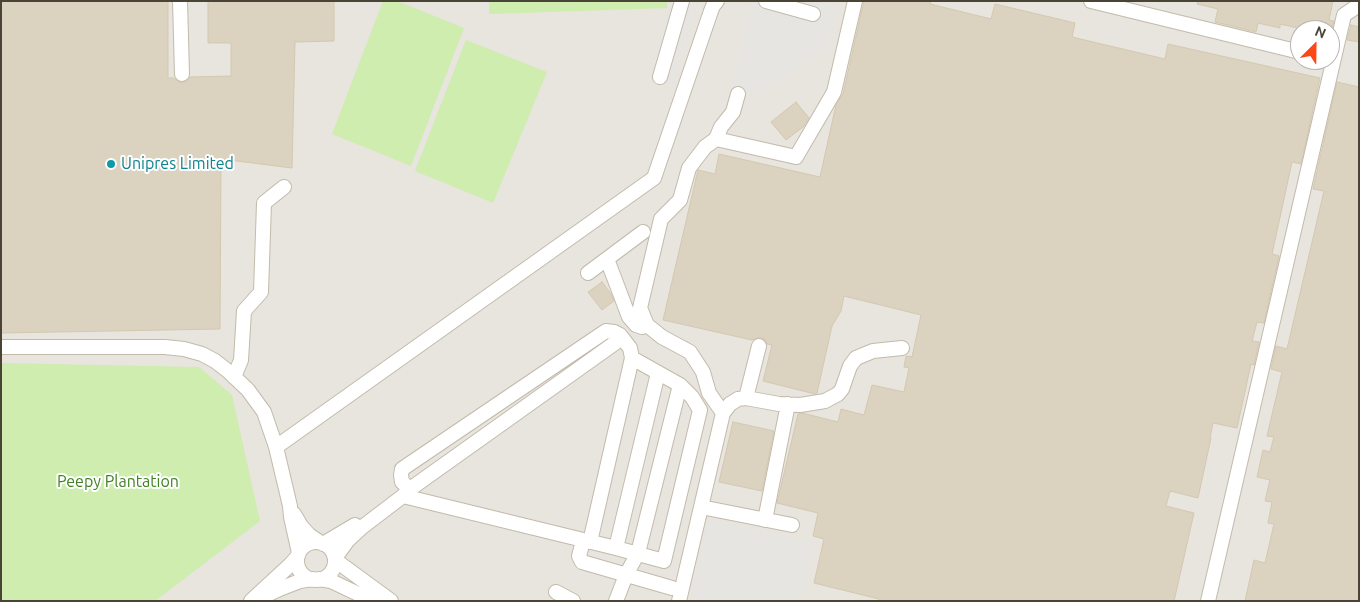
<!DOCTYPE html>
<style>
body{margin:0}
#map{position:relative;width:1360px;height:602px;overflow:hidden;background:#f6f3e9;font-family:Ubuntu,sans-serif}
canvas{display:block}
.frame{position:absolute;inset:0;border:2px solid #4a4437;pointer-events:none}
.north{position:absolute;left:1290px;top:20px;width:50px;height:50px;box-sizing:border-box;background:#fff;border:1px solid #b7b4af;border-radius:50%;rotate:23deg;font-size:14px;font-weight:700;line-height:20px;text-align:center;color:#4a4437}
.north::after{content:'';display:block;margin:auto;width:18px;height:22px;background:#ff4617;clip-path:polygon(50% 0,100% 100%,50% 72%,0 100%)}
</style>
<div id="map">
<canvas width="1360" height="602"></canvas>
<div class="frame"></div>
<div class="north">N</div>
</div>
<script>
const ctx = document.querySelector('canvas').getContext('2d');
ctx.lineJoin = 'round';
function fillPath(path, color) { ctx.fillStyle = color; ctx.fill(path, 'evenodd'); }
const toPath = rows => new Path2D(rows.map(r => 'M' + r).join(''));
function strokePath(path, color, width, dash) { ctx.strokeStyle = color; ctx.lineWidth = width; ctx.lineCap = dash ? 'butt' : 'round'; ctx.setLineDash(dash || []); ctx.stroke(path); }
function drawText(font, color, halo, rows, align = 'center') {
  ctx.font = font + ' Ubuntu,sans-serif'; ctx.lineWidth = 4; ctx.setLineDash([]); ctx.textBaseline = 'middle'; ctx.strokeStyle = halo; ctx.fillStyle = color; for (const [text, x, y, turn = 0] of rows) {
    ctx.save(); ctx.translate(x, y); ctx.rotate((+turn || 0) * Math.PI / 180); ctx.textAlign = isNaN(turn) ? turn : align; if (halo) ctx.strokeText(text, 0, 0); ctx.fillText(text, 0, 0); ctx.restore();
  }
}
fillPath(toPath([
 [1,1,1359,1,1359,601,1,601],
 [1300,30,1330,30,1330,60,1300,60]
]), '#e8e4de');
fillPath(toPath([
 [383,1,397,1,464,28,411,166,332,134],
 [489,1,667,1,667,8,489,14],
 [466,40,547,72,493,203,415,171],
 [1,363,199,367,232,395,260,521,155,601,1,601]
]), '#ceedaf');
fillPath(toPath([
 [671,1,698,1,673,84,648,76,669,9,671,8],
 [751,1,838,1,827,48,758,95,732,87],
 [708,520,815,542,802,601,690,601]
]), '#e7e5e1');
const building = toPath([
 [1,1,168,1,168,78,174,78,177,81,182,83,187,81,190,77,231,76,231,43,208,43,208,1,334,1,334,41,295,42,292,168,221,159,220,329,1,333,1,1],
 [864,1,931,1,930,4,991,19,995,4,1075,23,1072,37,1165,59,1168,44,1320,78,1301,164,1292,162,1272,254,1279,256,1264,323,1257,322,1252,341,1259,342,1254,365,1251,364,1237,428,1213,423,1210,438,1211,438,1198,498,1170,491,1166,506,1194,513,1174,601,879,601,879,599,814,583,824,539,813,536,818,513,777,503,798,414,802,413,838,422,841,409,864,415,872,385,904,392,909,368,904,367,906,356,912,357,921,315,844,296,841,311,832,326,817,393,815,394,763,381,772,345,767,344,765,340,762,338,757,338,752,340,663,320,698,170,715,174,719,154,820,177,836,105,843,94,864,1],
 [1198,1,1333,1,1329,20,1334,21,1330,36,1330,30,1306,30,1280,24,1280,28,1258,23,1256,32,1215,22,1218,9,1197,4,1198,1],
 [1351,25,1359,27,1359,42,1347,40,1351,25],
 [1337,82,1359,87,1359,601,1245,601,1254,560,1265,563,1274,524,1268,523,1272,502,1265,501,1270,480,1257,477,1263,450,1270,452,1274,437,1267,436,1282,372,1271,369,1276,346,1287,349,1324,191,1313,189,1337,82],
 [796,102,809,118,803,127,786,140,771,122,796,102],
 [602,282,611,294,614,301,602,310,588,292,602,282],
 [733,422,774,431,762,491,719,482,733,422]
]);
fillPath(building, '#dcd2c0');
strokePath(building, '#d4c8b0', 1);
const minor = toPath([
 [180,1,182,74],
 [766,1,813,14],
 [1091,1,1300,52],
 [660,77,682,1],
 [716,139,721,127,733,112,738,94],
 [607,259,629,317,636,325,642,327,647,325],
 [588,273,643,232],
 [1,347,165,347,184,349,202,354,215,361,228,371,248,390,264,412,276,447,290,506,291,517,299,553],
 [234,377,241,360,244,311,261,292,264,203,284,187],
 [746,398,759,346],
 [723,413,730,404,738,399,746,398,779,404,800,405,825,401,838,394,842,389,850,366,856,358,873,351,902,348],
 [276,447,654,178,711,11,713,6,717,1],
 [410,489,402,482,401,475,402,469,606,331,614,332,620,335,630,348,632,358,590,542],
 [403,496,616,548,664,561,700,410,692,397,680,385,632,358],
 [701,507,792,525],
 [294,514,301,526,309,535,321,543],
 [765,520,788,404],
 [583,541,579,556,582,562,672,588],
 '297 561a19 19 0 1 1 38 0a19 19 0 1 1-38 0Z',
 [323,544,355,525],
 [616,548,658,373],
 [335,558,348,540,361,528,403,496,410,489,622,338],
 [335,560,391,601],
 [319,579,331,581,373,601],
 [556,592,573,601],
 [260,598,282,588,300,581,313,579],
 [251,601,290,565,298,556],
 [616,601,626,575,638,553,680,385],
 [679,601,723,413,709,393,703,372,690,352,662,337,647,325,640,308,661,219,680,200,689,168,705,147,716,139,796,157,834,92,855,1],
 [1208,601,1344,15,1359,5]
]);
strokePath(minor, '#c2bbab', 16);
strokePath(minor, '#fff', 14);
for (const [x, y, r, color] of [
 [111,164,5,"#0f9aa8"]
]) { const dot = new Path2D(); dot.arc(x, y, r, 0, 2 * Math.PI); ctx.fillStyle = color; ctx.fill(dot); strokePath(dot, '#fff', 2); }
drawText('16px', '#0d838f', '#fff', [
 ["Unipres Limited",121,164]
], 'left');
drawText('16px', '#428224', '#fff', [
 ["Peepy Plantation",118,482]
]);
</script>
